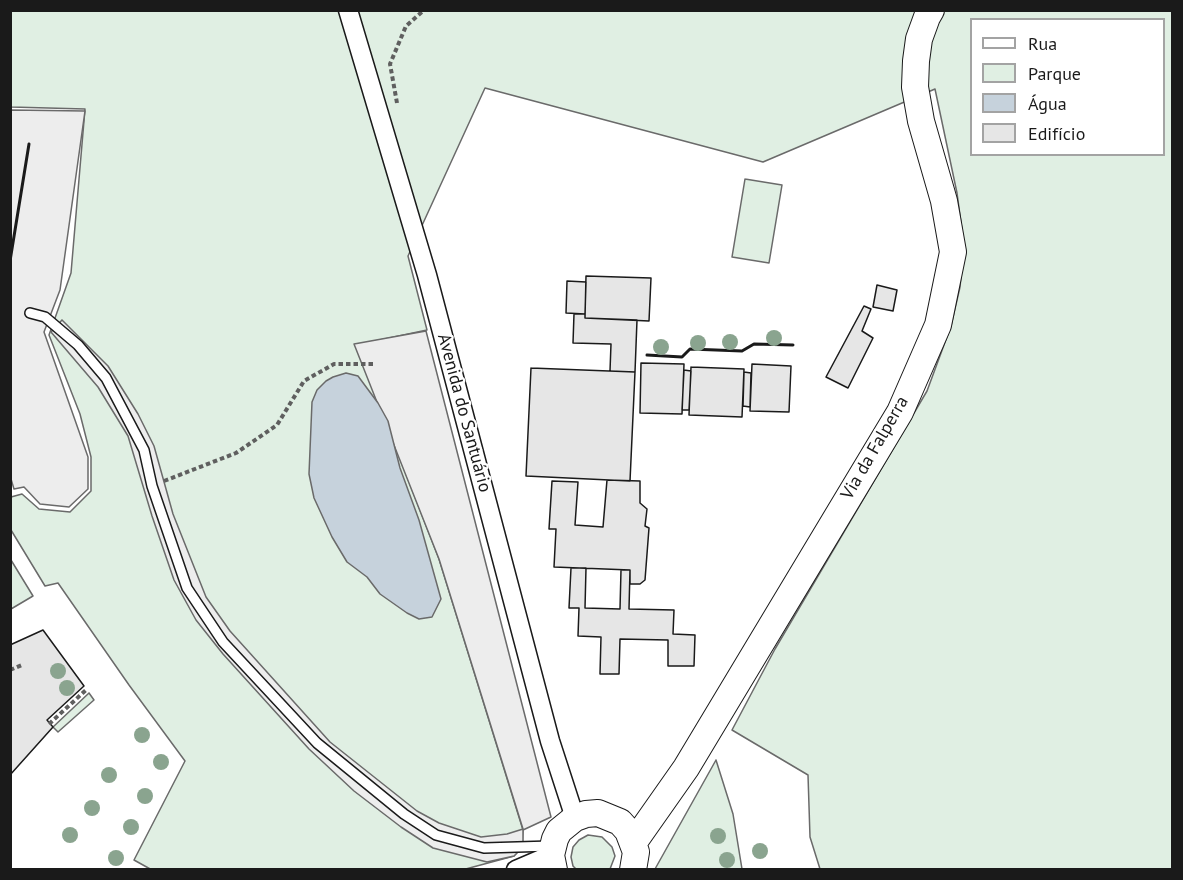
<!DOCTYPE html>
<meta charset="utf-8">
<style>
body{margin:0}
#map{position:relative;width:1183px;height:880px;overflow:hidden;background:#fff;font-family:"PT Sans",sans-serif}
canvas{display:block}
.frame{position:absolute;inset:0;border:12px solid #1a1a1a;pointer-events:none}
.legend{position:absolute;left:970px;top:18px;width:195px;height:138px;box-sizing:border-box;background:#fff;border:2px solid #a3a3a3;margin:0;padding:8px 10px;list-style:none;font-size:18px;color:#1a1a1a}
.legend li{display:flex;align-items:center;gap:12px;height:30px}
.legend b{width:30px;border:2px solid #a3a3a3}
</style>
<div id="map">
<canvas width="1183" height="880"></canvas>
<div class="frame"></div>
<ul class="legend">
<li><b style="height:8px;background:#fff"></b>Rua</li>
<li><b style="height:16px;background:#e0efe3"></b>Parque</li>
<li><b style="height:16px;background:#c6d2dc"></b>Água</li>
<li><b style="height:16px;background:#e6e6e6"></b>Edifício</li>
</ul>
</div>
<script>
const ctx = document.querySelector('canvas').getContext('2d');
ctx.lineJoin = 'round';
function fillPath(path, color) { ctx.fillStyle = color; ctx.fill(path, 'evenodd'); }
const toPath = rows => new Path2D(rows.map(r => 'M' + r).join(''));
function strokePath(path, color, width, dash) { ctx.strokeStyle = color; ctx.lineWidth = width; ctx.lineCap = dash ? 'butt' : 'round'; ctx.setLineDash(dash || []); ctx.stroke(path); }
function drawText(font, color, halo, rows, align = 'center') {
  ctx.font = font + ' "PT Sans",sans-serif'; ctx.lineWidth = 4.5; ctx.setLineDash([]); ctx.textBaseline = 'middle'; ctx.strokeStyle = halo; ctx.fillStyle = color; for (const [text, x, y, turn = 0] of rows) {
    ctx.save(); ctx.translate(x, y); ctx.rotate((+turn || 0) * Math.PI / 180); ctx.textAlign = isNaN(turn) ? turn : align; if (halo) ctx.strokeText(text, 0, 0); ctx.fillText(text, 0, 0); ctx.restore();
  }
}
const green = toPath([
 [11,11,1172,11,1172,869,820,869,810,837,808,775,732,730,775,649,927,391,951,326,960,287,964,245,957,193,935,89,763,162,485,88,408,256,427,330,356,345,439,559,523,830,522,847,514,856,462,870,152,870,134,860,185,761,129,685,58,583,45,586,11,530,11,497,22,494,39,509,70,512,91,491,91,457,80,414,49,335,71,273,85,109,11,107,11,11],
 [972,20,1164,20,1164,154,972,154,972,20],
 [745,179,782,185,769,263,732,257,745,179],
 [11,560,33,596,11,609,10,609,11,560],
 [89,693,94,700,58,732,53,727,89,693],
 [716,760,733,814,742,869,655,869,716,760],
 [588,835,602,837,612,847,615,856,610,869,576,869,573,866,571,857,573,847,579,840,588,835]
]);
fillPath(green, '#e0efe3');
strokePath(green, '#6a6a6a', 1.5);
const parking = toPath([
 [11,110,85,111,60,290,44,332,88,457,88,489,69,507,40,504,24,487,14,489,11,479,11,110],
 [62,320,108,366,138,414,154,446,173,514,206,597,230,631,330,742,417,811,439,823,481,837,507,834,523,829,439,559,354,344,426,331,551,817,523,830,523,847,514,856,487,862,433,848,401,827,354,791,309,749,223,654,196,620,174,580,152,516,128,436,98,387,51,332,62,320]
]);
fillPath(parking, '#ededed');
strokePath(parking, '#6a6a6a', 1.5);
const water = toPath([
 [346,373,358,376,378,403,388,421,400,468,419,520,441,599,432,617,419,619,407,613,380,594,367,577,347,562,332,537,314,498,309,474,312,402,317,390,326,381,333,377,346,373]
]);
fillPath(water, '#c6d2dc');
strokePath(water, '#6a6a6a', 1.5);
const building = toPath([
 [586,276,651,278,649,321,585,318,586,276],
 [567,281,586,282,585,314,566,313,567,281],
 [877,285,897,290,893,311,873,307,877,285],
 [864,306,871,309,862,331,873,338,848,388,826,377,864,306],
 [574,314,585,314,585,318,637,320,635,372,610,371,611,344,573,343,574,314],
 [641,363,684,364,682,414,640,413,641,363],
 [752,364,791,366,789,412,750,411,752,364],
 [691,367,744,369,742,417,689,415,691,367],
 [531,368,635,372,630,481,526,476,531,368],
 [684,370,691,371,689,410,682,410,684,370],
 [744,372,751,373,750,407,743,406,744,372],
 [607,480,640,481,640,503,647,509,645,526,649,528,645,580,640,584,630,584,630,570,554,567,556,529,549,529,552,481,578,482,575,525,603,527,607,480],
 [571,568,586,568,585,608,620,609,621,570,630,570,629,609,674,610,673,634,695,635,694,666,668,666,668,640,620,639,619,674,600,674,601,637,578,636,579,608,569,608,571,568],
 [43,630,84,686,47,720,53,727,10,775,10,645,43,630]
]);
fillPath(building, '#e6e6e6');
strokePath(building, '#1a1a1a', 1.5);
const service = toPath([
 [30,313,45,317,78,345,106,378,144,450,152,486,187,588,223,642,317,743,404,814,436,835,484,848,551,846]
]);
const minor = toPath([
 [348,10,427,275,550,741,575,818],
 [516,870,551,855]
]);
const secondary = toPath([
 [634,842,686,768,900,412,938,325,953,252,944,201,921,121,915,87,916,61,919,39,927,17,931,10],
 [554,870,551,855,555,839,559,831,575,818,586,814,598,813,620,822,628,831,636,852,633,870]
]);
strokePath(service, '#1a1a1a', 12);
strokePath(minor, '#1a1a1a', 21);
strokePath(secondary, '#1a1a1a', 28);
strokePath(toPath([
 [397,103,390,64,406,26,424,10],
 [164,481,236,453,277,425,304,381,334,364,373,364],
 [10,670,22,665],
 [49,724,86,690]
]), '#5f5f5f', 4, [4.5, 3]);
strokePath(service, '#fff', 9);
strokePath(minor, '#fff', 18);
strokePath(secondary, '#fff', 26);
strokePath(toPath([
 [10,261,29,144],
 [647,355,682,357,690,349,742,351,754,344,793,345]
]), '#1a1a1a', 3);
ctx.fillStyle = '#8aa48f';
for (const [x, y] of [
 [774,338],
 [730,342],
 [698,343],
 [661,347],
 [58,671],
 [67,688],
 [142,735],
 [161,762],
 [109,775],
 [145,796],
 [92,808],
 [131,827],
 [70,835],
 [718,836],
 [760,851],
 [116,858],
 [727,860]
]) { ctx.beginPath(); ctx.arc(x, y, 8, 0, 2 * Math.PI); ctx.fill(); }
drawText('18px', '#1a1a1a', '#fff', [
 ["Avenida do Santuário",464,413,75],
 ["Via da Falperra",875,448,-60]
]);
</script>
